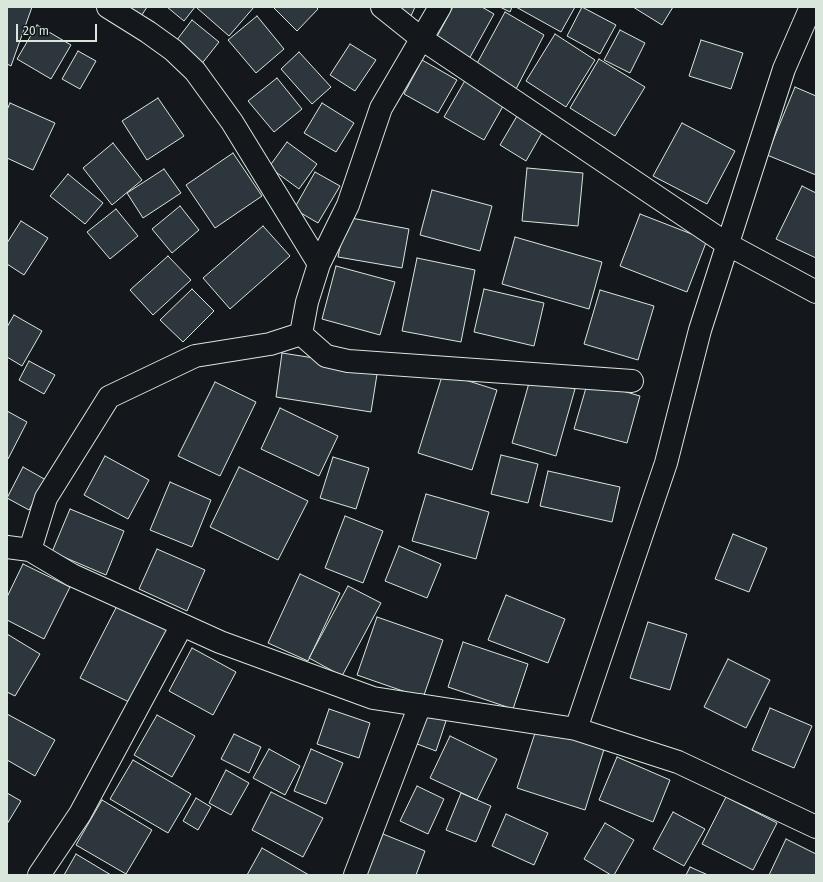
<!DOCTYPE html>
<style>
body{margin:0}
#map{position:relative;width:823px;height:882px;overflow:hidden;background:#14181c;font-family:"Fira Sans",sans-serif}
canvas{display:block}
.frame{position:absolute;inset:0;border:8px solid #d8e6dc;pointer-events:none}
.scale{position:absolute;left:16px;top:24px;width:81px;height:18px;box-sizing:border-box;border:2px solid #d8e6dc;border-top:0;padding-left:5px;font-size:12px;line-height:14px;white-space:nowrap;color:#d8e6dc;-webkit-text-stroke:3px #14181c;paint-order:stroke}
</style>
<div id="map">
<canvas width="823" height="882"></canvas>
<div class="frame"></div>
<div class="scale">20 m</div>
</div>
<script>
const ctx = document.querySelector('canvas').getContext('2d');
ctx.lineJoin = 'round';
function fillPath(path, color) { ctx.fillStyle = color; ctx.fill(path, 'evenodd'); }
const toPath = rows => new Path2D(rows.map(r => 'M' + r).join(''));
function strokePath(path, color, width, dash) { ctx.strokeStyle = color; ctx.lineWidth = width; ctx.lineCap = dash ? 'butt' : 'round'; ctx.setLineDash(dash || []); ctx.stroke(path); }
const building = toPath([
 [7,7,32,7,11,66,7,64,7,7],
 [117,7,147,7,138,21,117,7],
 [167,7,195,7,184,21,167,7],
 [199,7,254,7,229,36,197,8,199,7],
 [273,7,316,7,318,9,297,31,273,7],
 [393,7,415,7,411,16,393,7],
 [453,7,482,7,494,14,468,61,434,42,453,7],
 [500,7,512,7,510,12,500,7],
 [516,7,575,7,561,32,516,7],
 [582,7,616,25,600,54,567,36,582,7],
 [633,7,673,7,662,25,633,7],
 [505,12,544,35,515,91,474,69,505,12],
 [257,16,284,49,256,73,228,40,257,16],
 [192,20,219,42,200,66,173,45,192,20],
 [37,25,71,45,51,79,17,59,37,25],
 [620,30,645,43,630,73,604,60,620,30],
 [555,34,595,60,566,107,526,81,555,34],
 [701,40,743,53,731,89,689,76,701,40],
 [350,44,376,60,355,91,330,75,350,44],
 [78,51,96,61,80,89,62,79,78,51],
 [299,52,331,87,312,104,281,69,299,52],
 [599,59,645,87,615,136,570,108,599,59],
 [422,60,457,80,438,113,404,94,422,60],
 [467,77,507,99,484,140,444,117,467,77],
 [277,78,302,109,274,132,248,101,277,78],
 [795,87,816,96,816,175,767,155,795,87],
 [158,98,184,136,147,160,122,121,158,98],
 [10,103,55,123,33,170,7,158,7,110,10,103],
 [322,103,354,123,336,152,304,133,322,103],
 [517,116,543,131,526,161,500,145,517,116],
 [682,123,735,151,707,204,653,176,682,123],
 [287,142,317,164,299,189,269,167,287,142],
 [113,143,142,180,112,205,83,168,113,143],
 [233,153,262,196,215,228,186,185,233,153],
 [527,168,583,173,578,226,522,221,527,168],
 [164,169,181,193,143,218,127,193,164,169],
 [315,172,340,186,318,223,294,209,315,172],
 [68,174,103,203,85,224,50,196,68,174],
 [802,186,816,193,816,258,776,239,802,186],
 [432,190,492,206,480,251,420,235,432,190],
 [180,206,199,230,172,253,152,229,180,206],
 [116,209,138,236,110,259,87,232,116,209],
 [640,214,707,240,687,292,620,266,640,214],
 [346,217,409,229,402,268,338,257,346,217],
 [21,221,48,238,24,275,7,264,7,243,21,221],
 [263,226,290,256,230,309,203,278,263,226],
 [515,237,602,262,589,309,502,284,515,237],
 [168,256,191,280,153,315,130,290,168,256],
 [417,258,475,270,461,342,402,331,417,258],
 [336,266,395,282,380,335,322,319,336,266],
 [192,289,214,311,183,342,160,320,192,289],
 [484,289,544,303,534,346,474,332,484,289],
 [600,290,654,306,638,360,584,344,600,290],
 [14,315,42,331,22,366,7,357,7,327,14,315],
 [282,353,378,368,371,412,276,397,282,353],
 [29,361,55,375,44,394,19,380,29,361],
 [443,373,497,390,472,470,418,453,443,373],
 [531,376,575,389,556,456,512,443,531,376],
 [588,381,640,396,627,443,574,429,588,381],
 [215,382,256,402,220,476,178,456,215,382],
 [280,408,338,436,319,476,261,449,280,408],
 [7,411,27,422,8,459,7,459,7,411],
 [501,455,538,464,528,503,491,494,501,455],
 [105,456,149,480,128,519,84,495,105,456],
 [333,457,369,468,356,509,320,498,333,457],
 [23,467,46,480,29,510,7,498,23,467],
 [239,467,308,501,278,560,210,527,239,467],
 [548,471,620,487,612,522,540,506,548,471],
 [170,482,211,500,192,547,150,530,170,482],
 [426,494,489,512,476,559,412,541,426,494],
 [70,509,124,531,106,575,52,552,70,509],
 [345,516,383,531,363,583,325,568,345,516],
 [733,534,767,548,749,592,715,579,733,534],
 [399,546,441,564,427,598,385,581,399,546],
 [157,549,205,570,187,611,139,589,157,549],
 [23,564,70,587,44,639,7,620,7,597,23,564],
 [300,574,340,593,308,661,268,643,300,574],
 [348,586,381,603,342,676,309,658,348,586],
 [506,595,565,619,548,663,488,640,506,595],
 [118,604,168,629,131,703,80,678,118,604],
 [377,617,443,640,423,698,357,675,377,617],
 [648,622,687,634,670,690,630,678,648,622],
 [7,634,40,654,15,696,7,692,7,634],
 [463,642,528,664,513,709,448,687,463,642],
 [192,648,236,672,213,715,169,691,192,648],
 [728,659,770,680,746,728,704,707,728,659],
 [770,708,812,726,794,768,752,750,770,708],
 [329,709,370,723,359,758,317,744,329,709],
 [421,709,447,718,436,751,409,741,421,709],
 [7,714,55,740,35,776,7,760,7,714],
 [157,715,195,736,172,777,134,755,157,715],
 [538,724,605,746,585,810,517,788,538,724],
 [234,734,261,747,249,773,221,759,234,734],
 [450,736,497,759,477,800,430,778,450,736],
 [269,749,300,766,285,795,253,778,269,749],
 [311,749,343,763,326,804,294,791,311,749],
 [617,757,670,780,653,822,599,800,617,757],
 [133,760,191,794,168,833,110,799,133,760],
 [226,770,249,783,231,815,209,803,226,770],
 [417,786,444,799,428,834,400,821,417,786],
 [271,792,323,818,303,857,252,830,271,792],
 [7,793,21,801,7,824,7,793],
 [461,793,491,806,476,842,446,830,461,793],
 [726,797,777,823,753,870,702,844,726,797],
 [196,798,211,807,198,830,183,821,196,798],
 [102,800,152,830,126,874,76,845,102,800],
 [673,812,705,829,684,866,653,849,673,812],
 [506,814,548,833,534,865,492,846,506,814],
 [605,823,634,840,614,875,611,875,584,859,605,823],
 [383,834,425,851,416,875,366,875,383,834],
 [786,839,816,854,816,875,769,875,786,839],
 [262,848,309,875,247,875,262,848],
 [76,854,111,875,64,875,76,854],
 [690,867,708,875,686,875,690,867]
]);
fillPath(building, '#2c363c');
strokePath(building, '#d8e6dc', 1);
const minor = toPath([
 [108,7,148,32,173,50,195,71,232,122,319,264],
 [382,7,422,39,727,244,816,292],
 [301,334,307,302,319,264,348,205,381,108,440,7],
 [301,334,326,356,348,361,632,381],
 [7,547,30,550,72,575,220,642,373,698,576,729,678,762,816,827],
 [30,550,46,498,109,397,195,356,270,344,301,334],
 [576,729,666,463,700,330,784,69,811,7],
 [39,875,80,814,182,625],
 [355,875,420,705]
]);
strokePath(minor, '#d8e6dc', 24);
strokePath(minor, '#14181c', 22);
</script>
